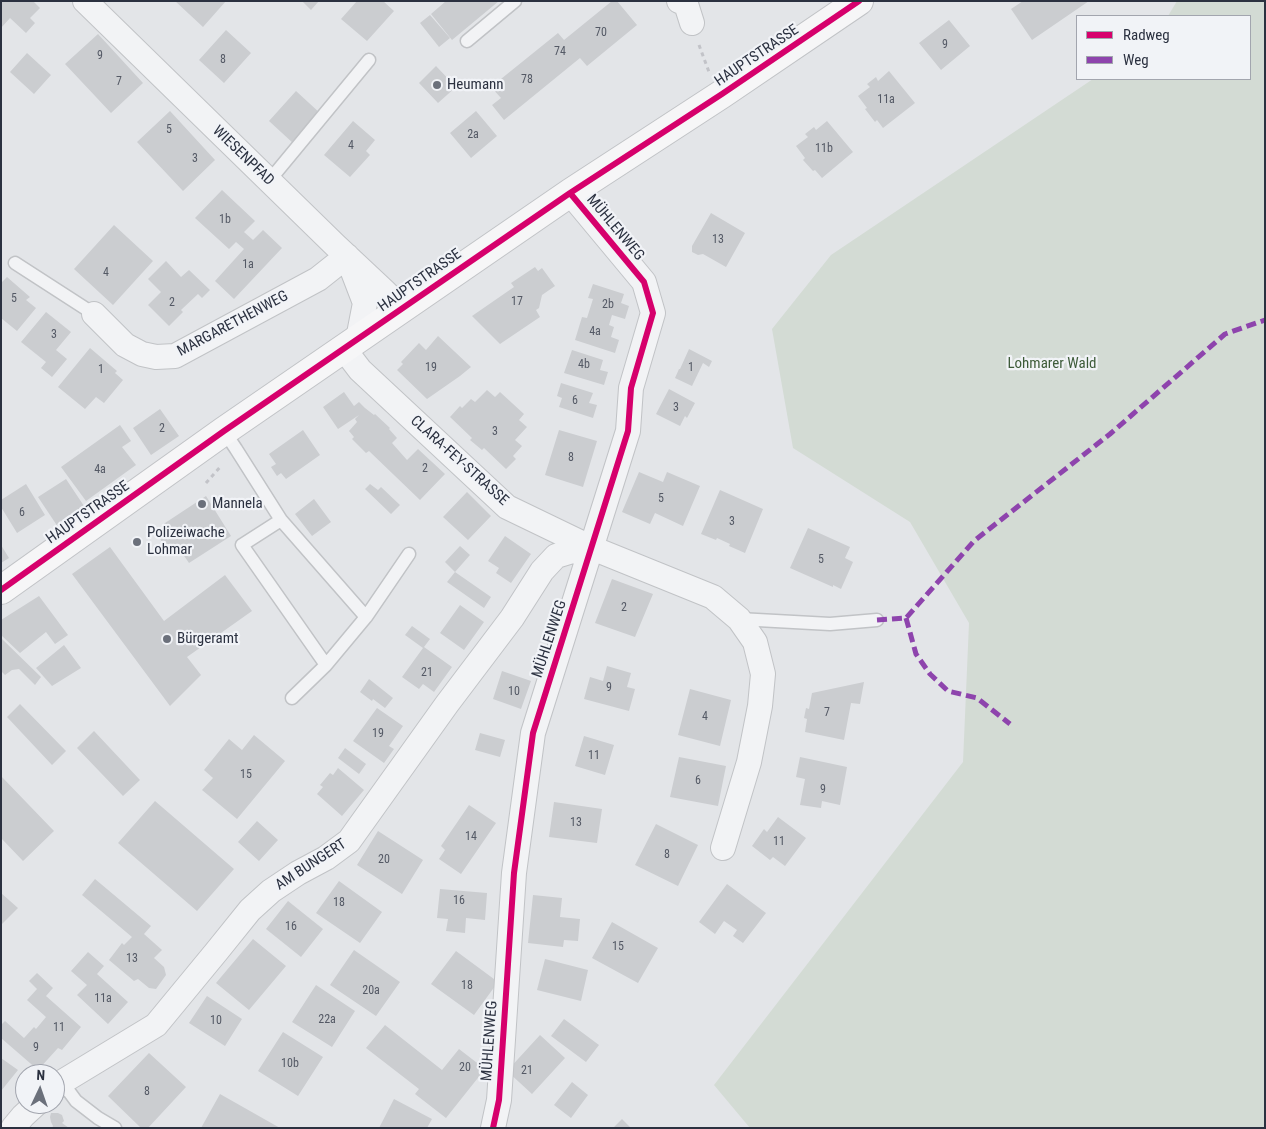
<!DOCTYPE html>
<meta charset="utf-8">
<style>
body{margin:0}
#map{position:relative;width:1266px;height:1129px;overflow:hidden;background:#e3e5e8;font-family:"Roboto Condensed",sans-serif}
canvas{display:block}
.frame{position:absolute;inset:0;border:2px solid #2b3140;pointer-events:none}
.legend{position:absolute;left:1076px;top:15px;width:175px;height:65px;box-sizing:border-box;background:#f1f3f7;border:1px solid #a2a5ae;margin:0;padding:6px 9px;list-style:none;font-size:15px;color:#2b3140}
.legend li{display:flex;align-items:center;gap:10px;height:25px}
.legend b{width:25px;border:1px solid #a2a5ae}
.north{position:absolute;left:15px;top:1064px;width:50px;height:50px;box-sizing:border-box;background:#f1f3f7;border:1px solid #a2a5ae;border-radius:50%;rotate:3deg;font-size:14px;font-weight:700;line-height:20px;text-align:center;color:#2b3140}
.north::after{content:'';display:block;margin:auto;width:18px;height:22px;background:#6b707b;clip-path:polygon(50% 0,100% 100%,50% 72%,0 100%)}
</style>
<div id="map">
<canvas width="1266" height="1129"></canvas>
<div class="frame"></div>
<ul class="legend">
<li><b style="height:6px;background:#d6006c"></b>Radweg</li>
<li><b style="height:6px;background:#8e44ad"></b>Weg</li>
</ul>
<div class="north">N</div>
</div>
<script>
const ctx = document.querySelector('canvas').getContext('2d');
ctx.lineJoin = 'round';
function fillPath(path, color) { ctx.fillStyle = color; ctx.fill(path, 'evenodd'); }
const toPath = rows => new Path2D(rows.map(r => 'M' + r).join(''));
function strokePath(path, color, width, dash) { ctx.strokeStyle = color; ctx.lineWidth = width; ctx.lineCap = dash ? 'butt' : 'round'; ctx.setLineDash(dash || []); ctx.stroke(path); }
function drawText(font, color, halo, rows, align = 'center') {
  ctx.font = font + ' "Roboto Condensed",sans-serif'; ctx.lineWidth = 4.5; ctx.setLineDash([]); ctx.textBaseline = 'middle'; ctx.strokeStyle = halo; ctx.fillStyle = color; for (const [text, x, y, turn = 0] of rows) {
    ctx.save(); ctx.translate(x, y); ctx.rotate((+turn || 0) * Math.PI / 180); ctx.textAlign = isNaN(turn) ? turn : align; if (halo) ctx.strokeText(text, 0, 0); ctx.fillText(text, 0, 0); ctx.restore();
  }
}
fillPath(toPath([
 [1177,1,1265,1,1265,1128,750,1128,714,1085,963,762,969,623,910,522,793,448,772,329,831,255,1093,79,1250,79,1250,16,1168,16]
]), '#d3dbd4');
fillPath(toPath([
 [1,1,33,1,40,8,30,18,35,23,26,33,10,18,1,28],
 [175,1,226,1,203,27],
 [302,1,319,1,311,10],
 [357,1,383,1,394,11,367,41,341,19],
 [446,1,499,1,452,40,431,14],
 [612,1,617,1,637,25,587,66,580,58,504,120,492,105,501,98,491,87,558,33,564,40],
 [1023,1,1089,1,1032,40,1011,9],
 [430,15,450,38,439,47,420,23],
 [949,20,970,46,941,70,919,43],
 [226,30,251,53,224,83,199,60],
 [98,34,143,83,111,113,65,64],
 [27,53,51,75,34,94,10,72],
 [436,66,456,87,438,103,419,83],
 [889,71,915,103,883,128,877,120,875,122,865,109,867,108,858,96,870,87,867,84,876,77,878,81],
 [296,91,321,114,294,144,269,121],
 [170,111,215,160,183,191,137,142],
 [476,111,497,136,471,158,450,133],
 [353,121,375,140,366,151,370,155,350,177,324,155],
 [827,121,853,152,822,178,815,170,813,171,803,160,805,158,796,146,808,137,805,134,814,127,816,130],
 [222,190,255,221,244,232,253,240,263,230,282,248,234,299,215,281,244,249,236,242,229,249,195,218],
 [711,213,745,233,726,267,703,254,698,255,692,252,692,246],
 [114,225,153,261,113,305,74,269],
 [166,261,181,277,189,270,210,290,202,298,198,294,181,310,183,312,169,326,148,305,161,292,148,279],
 [535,267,538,271,542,268,555,286,542,295,539,308,536,310,540,317,500,344,472,316,514,287,511,283],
 [7,277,30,297,26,300,36,308,17,331,1,318,1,283],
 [593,284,624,294,621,303,629,306,625,319,612,315,609,325,614,327,611,337,619,340,615,353,575,340,582,317,587,318,593,299,588,298],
 [46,312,71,332,56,350,67,359,52,377,41,368,46,362,21,342],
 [438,336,471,367,460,376,427,399,397,370,403,364,401,362,419,343,426,350],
 [90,348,117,371,115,373,123,380,104,403,96,397,85,409,58,387],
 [689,349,712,361,709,367,703,363,692,386,675,378,679,369,680,369],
 [572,350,603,360,600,370,608,372,604,385,564,373],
 [561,383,593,393,589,403,597,405,593,418,559,407,562,398,557,396],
 [669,389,695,403,687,418,685,416,680,426,656,414],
 [487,390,495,397,500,392,524,414,519,420,527,427,515,440,522,446,513,456,516,459,506,469,484,448,482,450,470,440,472,438,450,417,460,406,462,408,471,399,475,402],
 [344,392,354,406,359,402,365,408,374,415,375,414,390,428,389,429,397,438,392,443,407,460,418,449,445,474,420,500,369,451,366,453,352,439,354,437,349,431,357,422,355,419,359,415,338,429,323,407],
 [160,409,179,436,151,455,133,428],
 [120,425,131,441,122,447,136,465,86,501,61,467],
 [303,430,320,455,286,479,281,473,277,476,271,467,276,464,269,454],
 [559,430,597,441,583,487,545,475],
 [639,472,663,482,667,472,700,486,683,526,655,513,650,524,622,512],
 [66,479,86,509,58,527,38,497],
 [26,484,45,515,17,533,1,507,1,500],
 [370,484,378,490,381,487,400,505,391,514,365,489],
 [720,490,763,509,745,553,729,546,730,544,717,538,716,540,701,534],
 [467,492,491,516,468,540,443,517],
 [206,496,231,536,189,563,178,547,169,553,159,537,167,533,162,525],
 [314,499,331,522,312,536,295,514],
 [808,528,850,547,845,558,853,562,841,589,833,585,833,587,790,568],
 [505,536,531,554,511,583,496,573,499,568,488,561],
 [1,545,9,558,1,563],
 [460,546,470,555,455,572,445,562],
 [110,547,164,621,225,575,252,611,187,657,201,675,170,706,72,574],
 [455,572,491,597,484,608,447,582],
 [612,579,653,594,635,637,595,623],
 [39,596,68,635,55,644,46,632,20,653,1,635,1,620],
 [460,605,484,622,464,650,440,633],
 [412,626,430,639,424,647,452,667,434,692,423,684,419,689,402,677,423,648,405,635],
 [1,639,2,639,41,677,35,685,19,669,12,670,5,675,1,671],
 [64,645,81,668,52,686,36,668],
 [607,666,631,673,627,687,635,689,629,711,584,699,590,677,603,681],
 [502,671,531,681,521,709,493,699],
 [369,679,393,698,385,708,373,699,372,701,360,692],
 [864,682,860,704,851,703,844,740,805,732,807,719,804,718,806,708,809,709,812,693],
 [690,689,731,700,720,746,678,735],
 [20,704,66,751,52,765,7,717],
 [377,708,403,726,389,746,394,749,384,763,353,741],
 [94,731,140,780,123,796,77,748],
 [480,733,505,740,500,757,475,750],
 [254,735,285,761,237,819,202,790,213,778,204,770,229,739,242,750],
 [584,736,614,745,605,775,575,766],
 [345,748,366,764,359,774,338,758],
 [679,757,726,766,718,806,670,797],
 [800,757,847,767,840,805,822,801,821,808,800,805,805,779,796,777],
 [338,768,364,790,342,816,317,794,323,787,320,785,330,773,333,775],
 [1,776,54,831,23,861,1,838],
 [155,801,234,869,197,911,118,843],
 [554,802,602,809,597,843,549,837],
 [469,805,496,823,461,874,439,859,445,850,441,846],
 [778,817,806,838,785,866,773,857,770,860,752,846,764,829,767,832],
 [257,821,278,840,259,861,238,842],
 [656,824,698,845,678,886,635,865],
 [378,831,423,860,402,894,357,865],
 [95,879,151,926,144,934,162,950,154,958,164,967,166,975,156,989,149,988,138,979,134,981,109,960,122,943,124,945,132,937,82,895],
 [339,881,382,912,360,943,316,913],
 [727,884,766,913,743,943,733,936,737,930,724,921,715,934,699,922],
 [440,889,487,893,485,920,466,918,465,933,446,931,448,919,437,918],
 [1,893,18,908,1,925],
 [533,895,562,898,560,917,580,919,578,941,564,940,563,947,528,943],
 [288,901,323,929,301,957,266,929],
 [612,922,658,948,638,983,592,958],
 [253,939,286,966,249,1010,216,983],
 [354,950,400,982,376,1016,330,985],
 [456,951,498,982,474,1015,431,984],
 [88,952,104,966,97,974,128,1002,108,1024,77,995,87,985,71,971],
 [545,959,588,970,581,1001,537,990],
 [37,973,53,988,46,996,81,1027,62,1050,58,1048,38,1070,1,1038,1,1025,5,1021,24,1038,34,1027,36,1029,46,1017,27,1000,37,989,29,981],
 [316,985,355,1011,332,1047,292,1022],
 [207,996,242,1019,225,1046,189,1023],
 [564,1019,599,1045,586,1062,551,1036],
 [385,1025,442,1070,459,1049,485,1069,446,1118,415,1094,419,1089,366,1048],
 [283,1032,323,1057,298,1096,258,1071],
 [540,1035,565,1058,532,1094,507,1071],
 [149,1053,186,1087,148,1128,141,1128,108,1096],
 [1,1058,18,1070,1,1091],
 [572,1082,588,1095,571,1118,554,1105],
 [220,1094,280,1128,201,1128],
 [394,1099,432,1119,427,1128,379,1128],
 [51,1113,58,1113,62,1115,64,1121,62,1123,69,1128,52,1128,53,1126,51,1122,50,1117],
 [622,1119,631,1128,613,1128]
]), '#cbcdd0');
const lane = toPath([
 [467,41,515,1],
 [269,181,369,60],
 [15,263,94,314],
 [224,431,236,449,281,520,366,617,326,665,242,545,281,520],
 [366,617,409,554],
 [739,619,830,624,877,620],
 [292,698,326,665],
 [62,1082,76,1101,98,1118,115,1128]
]);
const street = toPath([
 [85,1,335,245,384,291,402,309],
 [679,1,686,4,692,23],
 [94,314,125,345,142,354,156,357,175,356,318,279,347,256,365,303,358,339],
 [344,349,360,370,507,507,592,548,713,597,739,619,755,642,763,674,760,706,749,762,723,848],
 [55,1088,62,1082,156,1025,217,951,250,910,271,891,298,873,326,858,349,841,447,704,512,618,542,571,556,556,569,552,592,548],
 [13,1128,23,1116,36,1104],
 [493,1128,499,1100,514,873,533,733,628,431,631,388,653,313,644,282,570,193]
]);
const secondary = toPath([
 [1,590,224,431,570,193,722,94,859,1]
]);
strokePath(lane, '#c1c3c6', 15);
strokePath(street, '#c1c3c6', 26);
strokePath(secondary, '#c1c3c6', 30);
strokePath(toPath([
 [699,45,709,72],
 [206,483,221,466]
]), '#c2c3c8', 3, [4, 4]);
strokePath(lane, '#f2f3f5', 12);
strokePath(street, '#f2f3f5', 24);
strokePath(secondary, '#f6f6f7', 28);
strokePath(toPath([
 [906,618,916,654,930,674,948,691,977,698,1010,724],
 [877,620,906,618,974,541,1110,434,1225,334,1265,320]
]), '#8e44ad', 5, [10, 5]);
strokePath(toPath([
 [1,590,224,431,570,193,722,94,859,1],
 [493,1128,499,1100,514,873,533,733,628,431,631,388,653,313,644,282,570,193]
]), '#d6006c', 6);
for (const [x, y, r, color] of [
 [437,85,5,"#6b707b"],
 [202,504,5,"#6b707b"],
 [137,542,5,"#6b707b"],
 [167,639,5,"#6b707b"]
]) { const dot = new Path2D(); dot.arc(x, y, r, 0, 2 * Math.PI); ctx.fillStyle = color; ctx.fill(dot); strokePath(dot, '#f1f3f7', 2); }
drawText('12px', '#545965', null, [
 ["70",601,33],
 ["9",945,45],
 ["74",560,52],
 ["9",100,56],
 ["8",223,60],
 ["78",527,80],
 ["7",119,82],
 ["11a",886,100],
 ["5",169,130],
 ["2a",473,135],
 ["4",351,146],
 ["11b",824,149],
 ["3",195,159],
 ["1b",225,220],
 ["13",718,240],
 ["1a",248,265],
 ["4",106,273],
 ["5",14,299],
 ["17",517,302],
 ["2",172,303],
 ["2b",608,305],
 ["4a",595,332],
 ["3",54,335],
 ["4b",584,365],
 ["19",431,368],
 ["1",691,368],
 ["1",101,370],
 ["6",575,401],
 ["3",676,408],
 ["2",162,429],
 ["3",495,432],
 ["8",571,458],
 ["2",425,469],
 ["4a",100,470],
 ["5",661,499],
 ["6",22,513],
 ["3",732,522],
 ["5",821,560],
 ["2",624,608],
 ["21",427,673],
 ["9",609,688],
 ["10",514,692],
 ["7",827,713],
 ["4",705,717],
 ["19",378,734],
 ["11",594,756],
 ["15",246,775],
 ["6",698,781],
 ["9",823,790],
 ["13",576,823],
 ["14",471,837],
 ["11",779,842],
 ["8",667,855],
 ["20",384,860],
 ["16",459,901],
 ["18",339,903],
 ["16",291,927],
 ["15",618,947],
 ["13",132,959],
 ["18",467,986],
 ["20a",371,991],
 ["11a",103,999],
 ["22a",327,1020],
 ["10",216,1021],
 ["11",59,1028],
 ["9",36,1048],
 ["10b",290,1064],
 ["20",465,1068],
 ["21",527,1071],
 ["8",147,1092]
]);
drawText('15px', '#2b3140', '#f1f3f7', [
 ["HAUPTSTRASSE",757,56,-34],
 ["WIESENPFAD",243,156,44],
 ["MÜHLENWEG",615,228,50],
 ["HAUPTSTRASSE",420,281,-35],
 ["MARGARETHENWEG",233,324,-28],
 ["CLARA-FEY-STRASSE",459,461,42],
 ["HAUPTSTRASSE",88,513,-35],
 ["MÜHLENWEG",550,639,-72],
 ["AM BUNGERT",311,865,-33],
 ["MÜHLENWEG",490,1041,-86]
]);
drawText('15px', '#2b3140', '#f1f3f7', [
 ["Heumann",447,85],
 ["Mannela",212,504],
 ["Polizeiwache",147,533],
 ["Lohmar",147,550],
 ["Bürgeramt",177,639]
], 'left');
drawText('15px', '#3d5b39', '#f1f3f7', [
 ["Lohmarer Wald",1052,364]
]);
</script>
